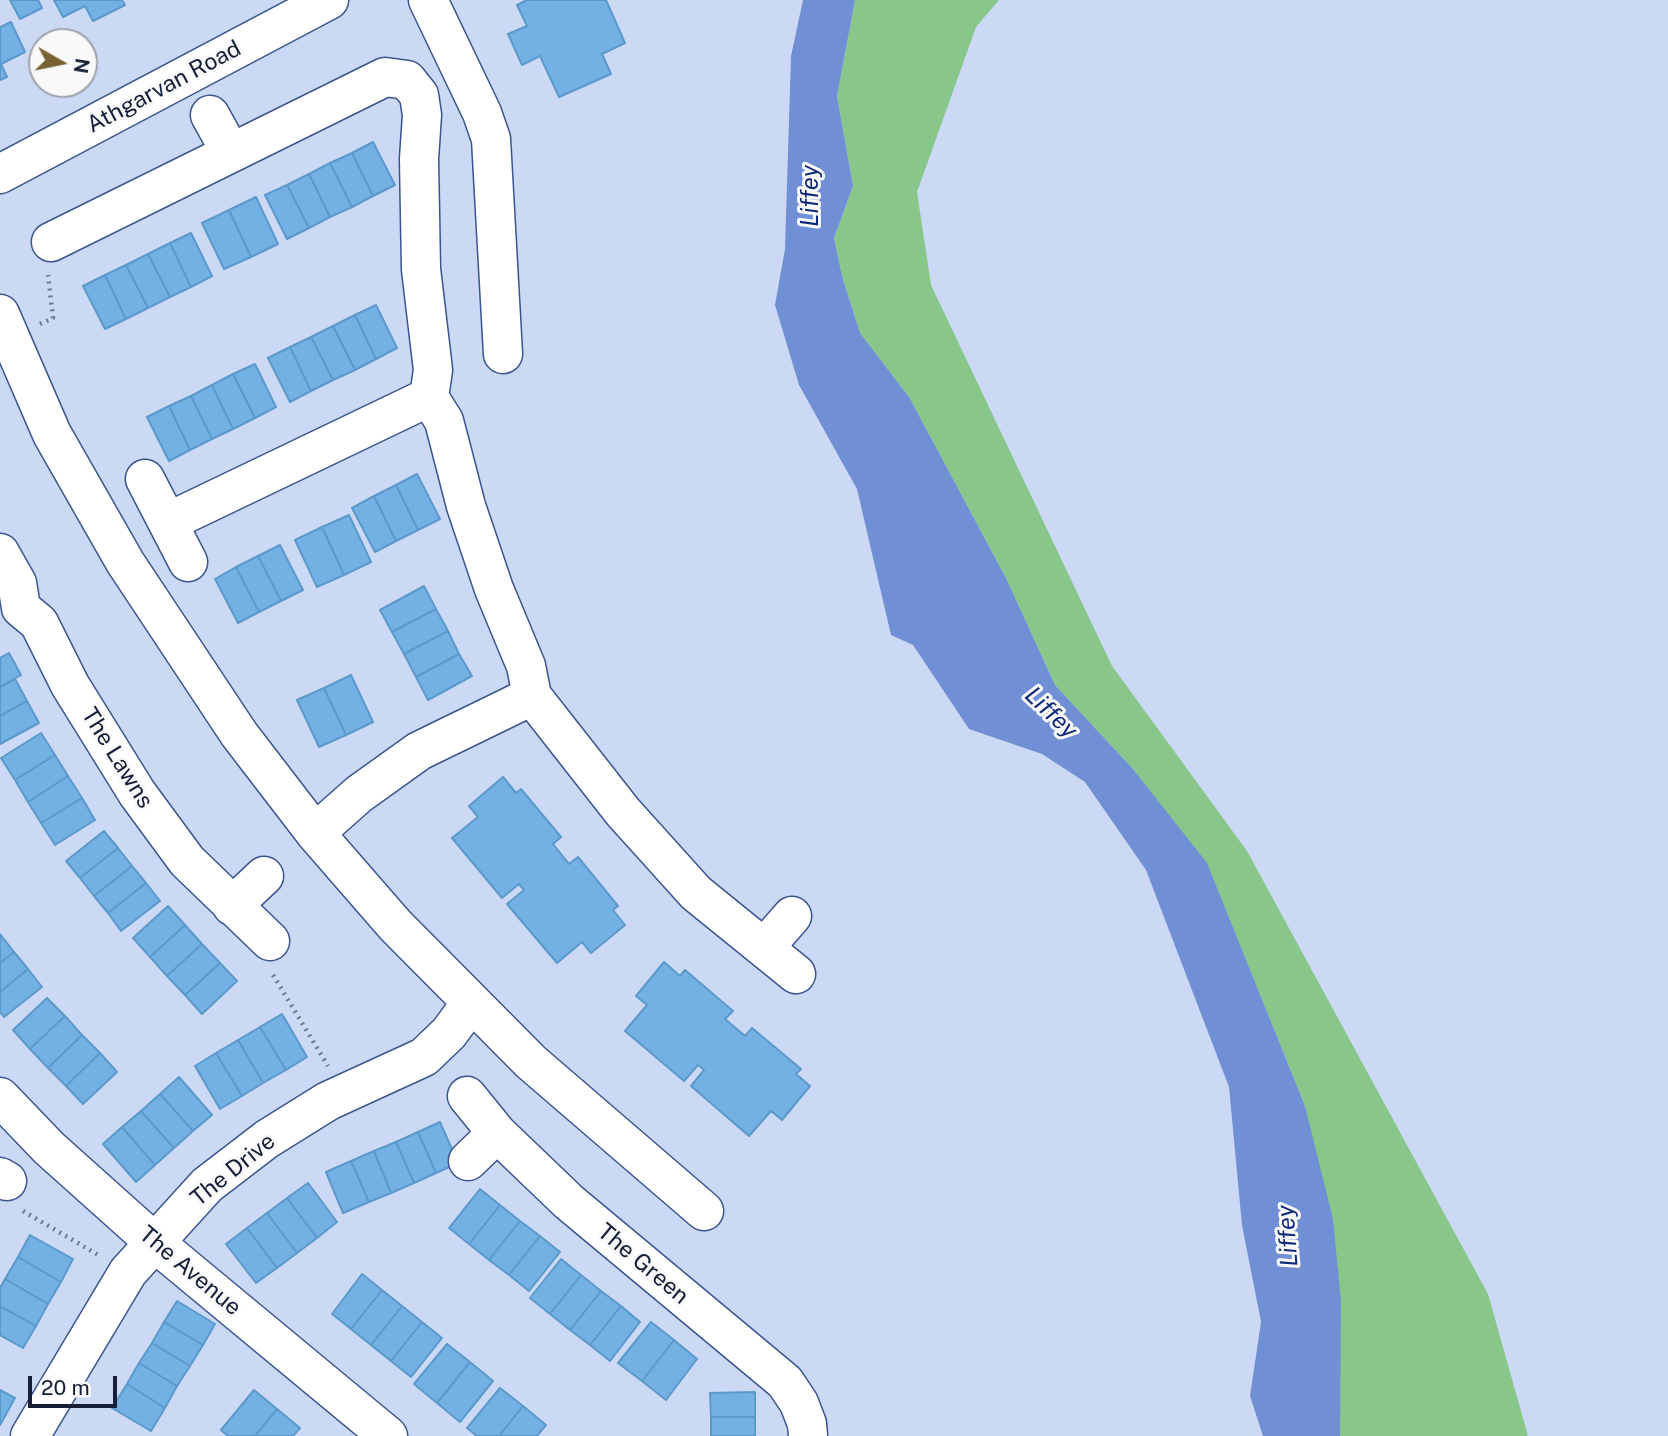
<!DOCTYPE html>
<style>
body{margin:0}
#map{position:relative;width:1668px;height:1436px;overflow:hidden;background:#ccd9f4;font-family:"Public Sans",sans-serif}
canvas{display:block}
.north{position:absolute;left:28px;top:28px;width:70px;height:70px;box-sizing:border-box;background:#f9f9f9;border:2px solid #9da2ab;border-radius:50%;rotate:99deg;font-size:19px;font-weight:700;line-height:28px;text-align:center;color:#141f37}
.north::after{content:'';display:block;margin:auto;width:24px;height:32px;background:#786231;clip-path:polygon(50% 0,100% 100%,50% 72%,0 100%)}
.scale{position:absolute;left:28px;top:1376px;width:89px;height:32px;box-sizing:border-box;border:4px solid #141f37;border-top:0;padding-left:9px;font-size:21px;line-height:24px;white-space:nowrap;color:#141f37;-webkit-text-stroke:5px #f9f9f9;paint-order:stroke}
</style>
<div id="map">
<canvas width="1668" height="1436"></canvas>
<div class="north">N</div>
<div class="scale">20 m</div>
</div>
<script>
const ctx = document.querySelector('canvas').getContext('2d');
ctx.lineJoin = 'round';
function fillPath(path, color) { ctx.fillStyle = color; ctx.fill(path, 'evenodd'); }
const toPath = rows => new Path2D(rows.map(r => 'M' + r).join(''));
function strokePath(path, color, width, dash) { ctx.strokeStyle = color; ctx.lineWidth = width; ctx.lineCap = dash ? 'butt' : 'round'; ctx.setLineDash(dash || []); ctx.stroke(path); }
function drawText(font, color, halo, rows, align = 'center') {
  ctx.font = font + ' "Public Sans",sans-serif'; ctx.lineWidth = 6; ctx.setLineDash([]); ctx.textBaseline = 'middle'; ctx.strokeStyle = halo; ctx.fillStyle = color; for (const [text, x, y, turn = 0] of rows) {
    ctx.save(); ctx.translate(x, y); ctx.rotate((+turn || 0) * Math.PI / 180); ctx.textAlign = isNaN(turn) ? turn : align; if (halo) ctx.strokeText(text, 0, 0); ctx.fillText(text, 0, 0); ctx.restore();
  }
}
fillPath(toPath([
 [855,0,999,0,976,27,917,192,931,285,1112,666,1247,851,1488,1294,1528,1436,1340,1436,1339,1384,1341,1301,1305,1106,1207,864,1133,769,1055,685,1006,578,909,397,860,333,842,276,834,238,853,186,837,96]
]), '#89c689');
fillPath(toPath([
 [803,0,855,0,837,96,853,186,834,238,842,276,860,333,909,397,1006,578,1055,685,1133,769,1207,863,1305,1106,1333,1219,1341,1301,1340,1436,1263,1436,1250,1396,1261,1322,1242,1225,1229,1087,1146,870,1085,782,1042,754,969,729,913,645,891,635,857,489,799,385,775,305,785,249,791,56]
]), '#708fd4');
const building = toPath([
 [10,0,38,0,42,8,20,19,10,0],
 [54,0,122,0,125,5,93,21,85,6,63,17,54,0],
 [527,0,606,0,625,43,602,54,611,74,559,97,540,56,522,65,508,34,527,26,517,5,527,0],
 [11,22,25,52,1,64,7,77,0,80,0,27,11,22],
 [373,142,395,185,373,196,352,153,373,142],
 [352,153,373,196,352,207,330,163,352,153],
 [330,163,352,207,330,217,309,174,330,163],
 [309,174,330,217,309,228,287,185,309,174],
 [287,185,309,228,287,239,265,195,287,185],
 [256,197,278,244,251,257,229,210,256,197],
 [229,210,251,257,224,269,202,223,229,210],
 [191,233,212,276,191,287,170,243,191,233],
 [170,243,191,287,170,297,148,254,170,243],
 [148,254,170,297,148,308,126,265,148,254],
 [126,265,148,308,126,319,105,275,126,265],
 [105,275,126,319,105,329,83,286,105,275],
 [376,305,397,348,376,359,355,315,376,305],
 [355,315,376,359,355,370,333,326,355,315],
 [333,326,355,370,333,380,311,337,333,326],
 [311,337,333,380,311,391,290,347,311,337],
 [290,347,311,391,290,402,268,358,290,347],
 [255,364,276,407,255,418,233,374,255,364],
 [233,374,255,418,233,429,212,385,233,374],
 [212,385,233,429,212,439,191,396,212,385],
 [191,396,212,439,190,450,169,406,191,396],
 [169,406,190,450,169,461,147,417,169,406],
 [417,474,440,519,418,530,396,485,417,474],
 [396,485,418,530,396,541,374,496,396,485],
 [374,496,396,541,375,552,352,508,374,496],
 [349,515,371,562,344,575,322,527,349,515],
 [322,527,344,575,317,587,295,540,322,527],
 [280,545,303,590,281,601,258,556,280,545],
 [258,556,281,601,259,612,236,567,258,556],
 [236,567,259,612,238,623,215,579,236,567],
 [424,586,436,609,392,632,380,610,424,586],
 [436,609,448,631,404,654,392,632,436,609],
 [448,631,459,654,416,677,404,654,448,631],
 [9,653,21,675,0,687,0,658,9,653],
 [459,654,472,676,428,700,416,677,459,654],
 [351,675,373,722,346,735,324,688,351,675],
 [15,679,27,701,0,716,0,687,15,679],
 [324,688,346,735,319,747,297,700,324,688],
 [27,701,39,723,0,744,0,716,27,701],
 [41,733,55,755,15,780,1,758,41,733],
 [55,755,68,776,28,802,15,780,55,755],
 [68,776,82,798,41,823,28,802,68,776],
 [503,777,516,793,521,789,561,837,553,844,569,864,578,857,618,906,613,910,625,925,591,953,582,942,557,963,507,904,524,890,519,884,502,898,452,838,478,817,469,806,503,777],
 [82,798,95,820,55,845,41,823,82,798],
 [104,831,118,848,80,878,66,861,104,831],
 [118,848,132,866,94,896,80,878,118,848],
 [132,866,146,883,108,913,94,896,132,866],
 [146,883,160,901,121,931,108,913,146,883],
 [168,906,185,925,150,957,133,938,168,906],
 [185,925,202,944,167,976,150,957,185,925],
 [0,934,14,952,0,963,0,934],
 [202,944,220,963,185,995,167,976,202,944],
 [14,952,28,969,0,992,0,963,14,952],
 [664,962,680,976,685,970,733,1011,725,1019,745,1036,752,1028,801,1069,796,1074,810,1086,782,1120,771,1111,749,1136,691,1086,704,1070,698,1065,684,1081,625,1031,647,1005,636,996,664,962],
 [220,963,237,981,202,1014,185,995,220,963],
 [28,969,42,987,4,1017,0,1012,0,992,28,969],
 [47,998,65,1016,30,1049,13,1030,47,998],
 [282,1014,307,1057,286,1070,260,1027,282,1014],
 [65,1016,82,1035,48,1068,30,1049,65,1016],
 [260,1027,286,1070,263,1083,238,1040,260,1027],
 [82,1035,100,1053,66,1086,48,1068,82,1035],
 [238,1040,263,1083,242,1096,216,1053,238,1040],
 [100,1053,117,1072,83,1104,66,1086,100,1053],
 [216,1053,242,1096,220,1109,195,1066,216,1053],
 [179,1077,212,1115,193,1131,160,1094,179,1077],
 [160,1094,193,1131,174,1148,141,1111,160,1094],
 [141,1111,174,1148,155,1165,122,1127,141,1111],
 [440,1122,458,1163,436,1173,418,1132,440,1122],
 [122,1127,155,1165,136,1182,103,1144,122,1127],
 [418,1132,436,1173,414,1183,396,1142,418,1132],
 [396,1142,414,1183,391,1193,374,1151,396,1142],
 [374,1151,391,1193,369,1202,351,1161,374,1151],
 [351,1161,369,1202,343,1213,326,1172,351,1161],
 [308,1183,337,1222,317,1238,287,1198,308,1183],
 [480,1189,500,1205,469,1244,449,1228,480,1189],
 [287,1198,317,1238,297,1253,267,1213,287,1198],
 [500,1205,520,1221,489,1260,469,1244,500,1205],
 [267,1213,297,1253,277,1268,247,1228,267,1213],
 [520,1221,540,1236,509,1275,489,1260,520,1221],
 [247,1228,277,1268,256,1283,226,1244,247,1228],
 [30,1235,73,1259,61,1282,18,1257,30,1235],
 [540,1236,560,1252,529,1291,509,1275,540,1236],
 [18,1257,61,1282,48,1304,5,1279,18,1257],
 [561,1259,581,1275,550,1314,530,1298,561,1259],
 [362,1274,382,1290,351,1329,332,1314,362,1274],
 [581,1275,601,1291,570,1330,550,1314,581,1275],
 [5,1279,48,1304,36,1326,0,1306,0,1288,5,1279],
 [382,1290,402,1306,371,1345,351,1329,382,1290],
 [601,1291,621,1306,590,1345,570,1330,601,1291],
 [177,1301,215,1324,203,1345,164,1322,177,1301],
 [0,1306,36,1326,23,1348,0,1335,0,1306],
 [402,1306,422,1322,391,1361,371,1345,402,1306],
 [621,1306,640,1322,610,1361,590,1345,621,1306],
 [164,1322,203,1345,190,1366,152,1343,164,1322],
 [422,1322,442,1338,411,1377,391,1361,422,1322],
 [651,1322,674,1340,642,1381,618,1363,651,1322],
 [674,1340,697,1359,666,1400,642,1381,674,1340],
 [152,1343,190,1366,177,1386,139,1363,152,1343],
 [447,1344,470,1362,437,1403,414,1384,447,1344],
 [470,1362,493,1381,460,1422,437,1403,470,1362],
 [139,1363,177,1386,165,1408,127,1384,139,1363],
 [127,1384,165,1408,151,1431,112,1408,127,1384],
 [500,1388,523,1406,499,1436,477,1436,467,1428,500,1388],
 [0,1390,15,1398,0,1425,0,1390],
 [254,1390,277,1409,255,1436,228,1436,221,1430,254,1390],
 [755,1392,755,1417,711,1417,710,1393,755,1392],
 [523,1406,546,1425,537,1436,499,1436,523,1406],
 [277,1409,300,1428,293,1436,255,1436,277,1409],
 [711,1417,755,1417,755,1436,711,1436,711,1417]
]);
fillPath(building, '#73b1e5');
strokePath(building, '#5b99cb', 2);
const minor = toPath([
 [428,0,482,113,491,139,503,354],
 [210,115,231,153],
 [51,242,385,77,407,80,419,95,422,115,419,159,421,269,433,370,429,397,444,421,466,506,494,589,526,666,532,696,623,812,696,893,796,974],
 [0,314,52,434,125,562,239,734,315,833,395,925,531,1062,704,1211],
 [145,479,188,562],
 [168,522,429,397],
 [0,553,17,583,21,608,39,623,70,685,137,793,187,861,270,941],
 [315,833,359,794,419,751,532,696],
 [232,906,264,876],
 [764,948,792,916],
 [467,1096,497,1133,569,1202,785,1382,799,1403,807,1424,808,1436],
 [0,1097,49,1148,154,1242,388,1436],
 [468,1161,497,1133],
 [0,1177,7,1181],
 [30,1436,128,1272,207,1185,267,1139,328,1101,424,1057,449,1033,471,1003]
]);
const major = toPath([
 [0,174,329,0]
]);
strokePath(minor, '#3b558e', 41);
strokePath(major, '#3b558e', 41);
strokePath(toPath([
 [40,324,53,318,48,275],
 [273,975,328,1066],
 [23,1211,100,1256]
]), '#6f7b94', 4.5, [2, 5]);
strokePath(minor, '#fff', 38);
strokePath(major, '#fff', 38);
drawText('23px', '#141f37', '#f9f9f9', [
 ["Athgarvan Road",164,87,-28],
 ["The Lawns",117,758,58],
 ["The Drive",233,1170,-39],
 ["The Green",643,1264,40],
 ["The Avenue",190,1271,40]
]);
drawText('italic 24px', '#0e2979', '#f9f9f9', [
 ["Liffey",811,196,-90],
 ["Liffey",1051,713,44],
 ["Liffey",1288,1236,-94]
]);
</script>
